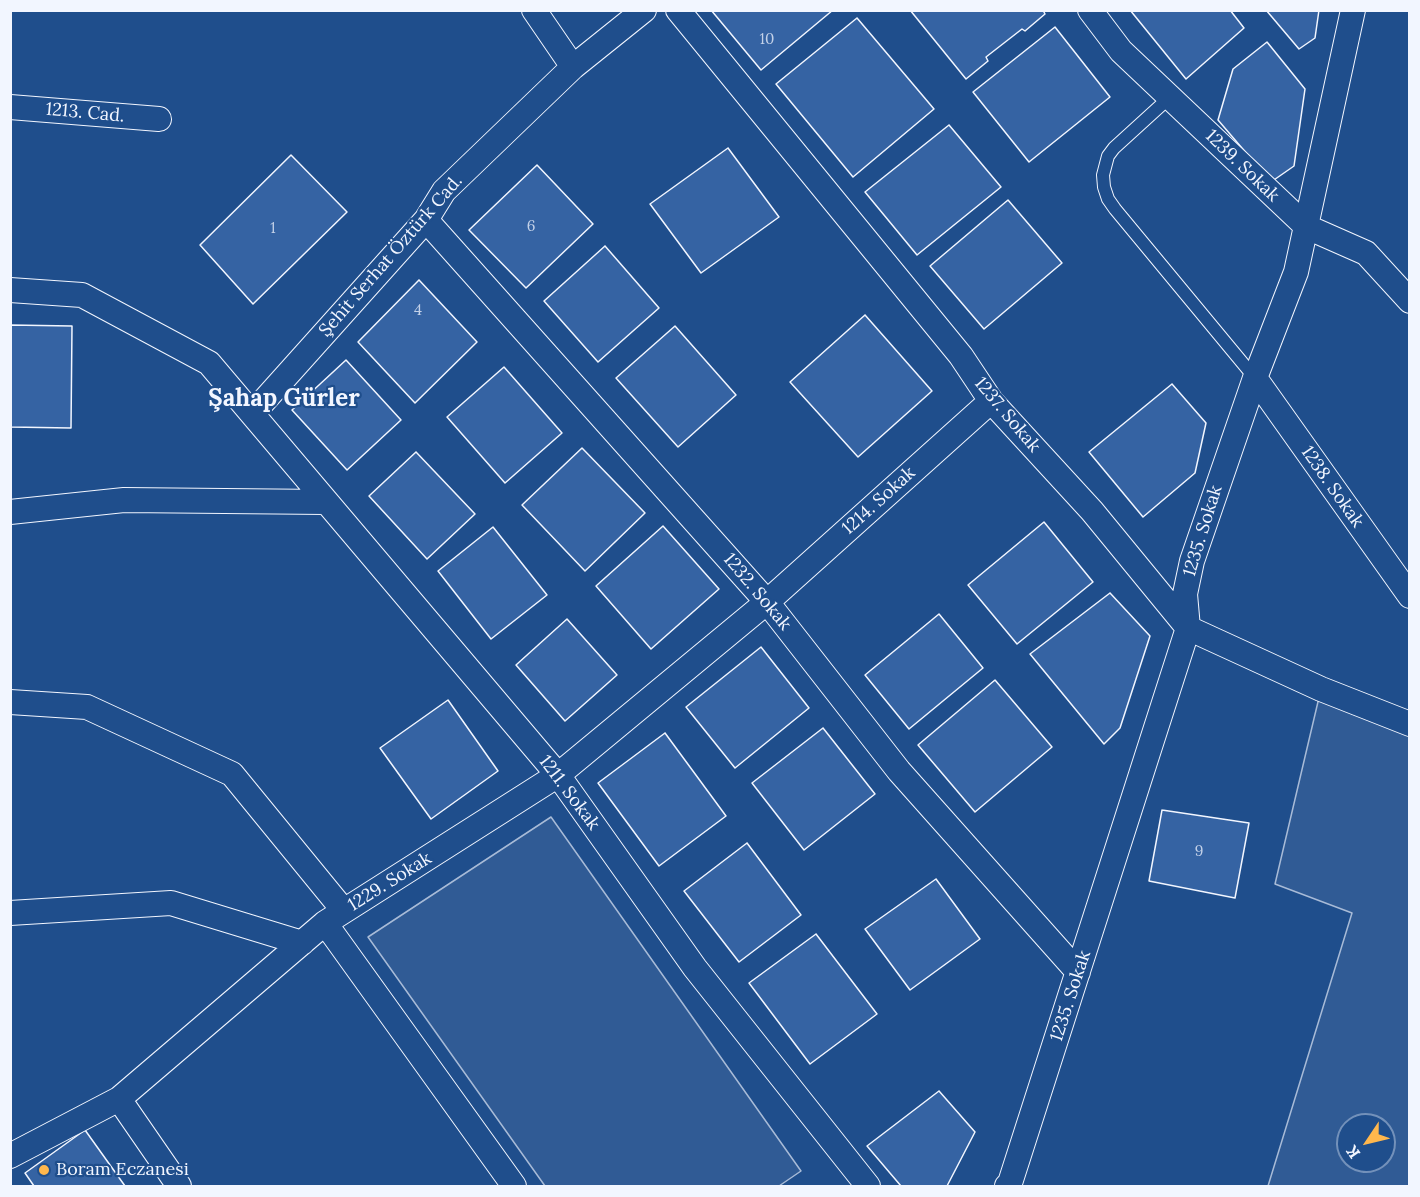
<!DOCTYPE html>
<meta charset="utf-8">
<style>
body{margin:0}
#map{position:relative;width:1420px;height:1197px;overflow:hidden;background:#1f4e8c;font-family:Lora,serif}
canvas{display:block}
.frame{position:absolute;inset:0;border:12px solid #f2f6ff;pointer-events:none}
.north{position:absolute;left:1336px;top:1113px;width:60px;height:60px;box-sizing:border-box;background:#1f4e8c;border:2px solid #7391ba;border-radius:50%;rotate:235deg;font-size:16px;font-weight:700;line-height:24px;text-align:center;color:#f2f6ff}
.north::after{content:'';display:block;margin:auto;width:21px;height:27px;background:#ffb74d;clip-path:polygon(50% 0,100% 100%,50% 72%,0 100%)}
</style>
<div id="map">
<canvas width="1420" height="1197"></canvas>
<div class="frame"></div>
<div class="north">K</div>
</div>
<script>
const ctx = document.querySelector('canvas').getContext('2d');
ctx.lineJoin = 'round';
function fillPath(path, color) { ctx.fillStyle = color; ctx.fill(path, 'evenodd'); }
const toPath = rows => new Path2D(rows.map(r => 'M' + r).join(''));
function strokePath(path, color, width, dash) { ctx.strokeStyle = color; ctx.lineWidth = width; ctx.lineCap = dash ? 'butt' : 'round'; ctx.setLineDash(dash || []); ctx.stroke(path); }
function drawText(font, color, halo, rows, align = 'center') {
  ctx.font = font + ' Lora,serif'; ctx.lineWidth = 4.5; ctx.setLineDash([]); ctx.textBaseline = 'middle'; ctx.strokeStyle = halo; ctx.fillStyle = color; for (const [text, x, y, turn = 0] of rows) {
    ctx.save(); ctx.translate(x, y); ctx.rotate((+turn || 0) * Math.PI / 180); ctx.textAlign = isNaN(turn) ? turn : align; if (halo) ctx.strokeText(text, 0, 0); ctx.fillText(text, 0, 0); ctx.restore();
  }
}
const built = toPath([
 [1321,689,1409,724,1409,1186,1268,1186,1352,913,1275,884,1321,689],
 [1348,1125,1384,1125,1384,1161,1348,1161,1348,1125],
 [551,817,801,1171,779,1186,545,1186,368,937,551,817]
]);
fillPath(built, '#305b95');
strokePath(built, '#a8bbd7', 1.5);
const building = toPath([
 [711,10,833,10,761,70,711,10],
 [910,10,1043,10,1045,14,1025,31,1022,29,986,57,988,61,966,79,910,10],
 [1130,10,1230,10,1244,28,1186,79,1130,10],
 [1266,10,1319,10,1315,38,1299,49,1266,10],
 [857,18,934,109,853,177,776,84,857,18],
 [1055,27,1110,97,1029,162,973,92,1055,27],
 [1267,42,1305,89,1294,166,1271,182,1218,120,1233,69,1267,42],
 [949,125,1001,187,917,255,865,192,949,125],
 [728,148,779,217,701,273,650,204,728,148],
 [291,155,347,212,253,304,200,245,291,155],
 [537,165,593,224,526,288,469,230,537,165],
 [1008,200,1062,263,984,329,930,266,1008,200],
 [605,246,659,308,598,362,544,301,605,246],
 [419,280,477,342,415,403,358,342,419,280],
 [865,315,932,391,858,457,790,382,865,315],
 [10,325,72,326,71,428,10,427,10,325],
 [675,326,736,395,678,447,616,378,675,326],
 [346,360,401,420,347,470,292,410,346,360],
 [504,367,562,433,505,483,447,417,504,367],
 [1172,384,1206,423,1195,473,1143,517,1089,452,1172,384],
 [582,448,645,513,585,571,522,505,582,448],
 [416,452,475,514,427,559,369,496,416,452],
 [1044,522,1093,582,1017,644,968,585,1044,522],
 [663,526,719,589,651,649,596,586,663,526],
 [493,527,547,595,491,639,438,571,493,527],
 [1110,593,1150,636,1120,728,1104,744,1030,654,1110,593],
 [939,614,983,668,909,729,865,675,939,614],
 [567,619,617,675,565,721,516,665,567,619],
 [761,647,809,708,735,768,686,707,761,647],
 [995,680,1052,747,975,812,918,745,995,680],
 [448,700,498,771,431,819,380,748,448,700],
 [823,728,875,794,804,850,752,783,823,728],
 [665,733,726,816,659,866,598,783,665,733],
 [1162,810,1249,823,1235,898,1149,881,1162,810],
 [747,843,801,915,739,962,684,891,747,843],
 [936,879,980,939,910,990,865,929,936,879],
 [816,934,877,1014,810,1064,749,983,816,934],
 [939,1091,975,1132,947,1186,901,1186,867,1146,939,1091],
 [85,1130,125,1186,34,1186,25,1173,85,1130]
]);
fillPath(building, '#3563a3');
strokePath(building, '#f2f6ff', 1.5);
const service = toPath([
 [1170,97,1114,148,1108,156,1103,175,1104,187,1108,199,1115,209,1255,378]
]);
const minor = toPath([
 [534,10,573,67],
 [678,10,961,356,991,401,1092,511,1188,628,1321,689,1410,724],
 [1090,10,1121,51,1307,227,1366,253,1410,301],
 [10,107,159,119],
 [426,220,767,602,899,771,1078,972],
 [10,290,82,295,209,363,558,775,695,968,868,1186],
 [1255,378,1410,596],
 [253,413,426,220,444,191,573,67,644,10],
 [10,512,124,500,325,502],
 [10,702,87,707,232,774,344,911],
 [10,913,171,903,302,943],
 [325,923,514,1186],
 [119,1099,179,1186],
 [10,1156,119,1099,325,923,558,775,767,602,991,401],
 [1007,1186,1010,1183,1188,628,1185,594,1192,561,1255,378,1296,272,1353,10]
]);
strokePath(service, '#f2f6ff', 14);
strokePath(minor, '#f2f6ff', 26);
strokePath(service, '#1f4e8c', 12);
strokePath(minor, '#1f4e8c', 24);
for (const [x, y, r, color] of [
 [44,1170,6,"#ffb74d"]
]) { const dot = new Path2D(); dot.arc(x, y, r, 0, 2 * Math.PI); ctx.fillStyle = color; ctx.fill(dot); strokePath(dot, '#1f4e8c', 2); }
drawText('15px', '#c3d1e8', null, [
 ["10",767,40],
 ["6",531,227],
 ["1",273,229],
 ["4",418,311],
 ["9",1199,852]
]);
drawText('18px', '#f2f6ff', '#1f4e8c', [
 ["1213. Cad.",85,113,5],
 ["1239. Sokak",1242,166,44],
 ["Şehit Serhat Öztürk Cad.",391,256,-49],
 ["1237. Sokak",1007,415,50],
 ["1238. Sokak",1332,487,55],
 ["1214. Sokak",879,501,-42],
 ["1235. Sokak",1203,531,-73],
 ["1232. Sokak",757,592,50],
 ["1211. Sokak",569,793,53],
 ["1229. Sokak",390,882,-32],
 ["1235. Sokak",1071,996,-72]
]);
drawText('18px', '#f2f6ff', '#1f4e8c', [
 ["Boram Eczanesi",56,1170]
], 'left');
drawText('bold 24px', '#f2f6ff', '#1f4e8c', [
 ["Şahap Gürler",284,399]
]);
</script>
